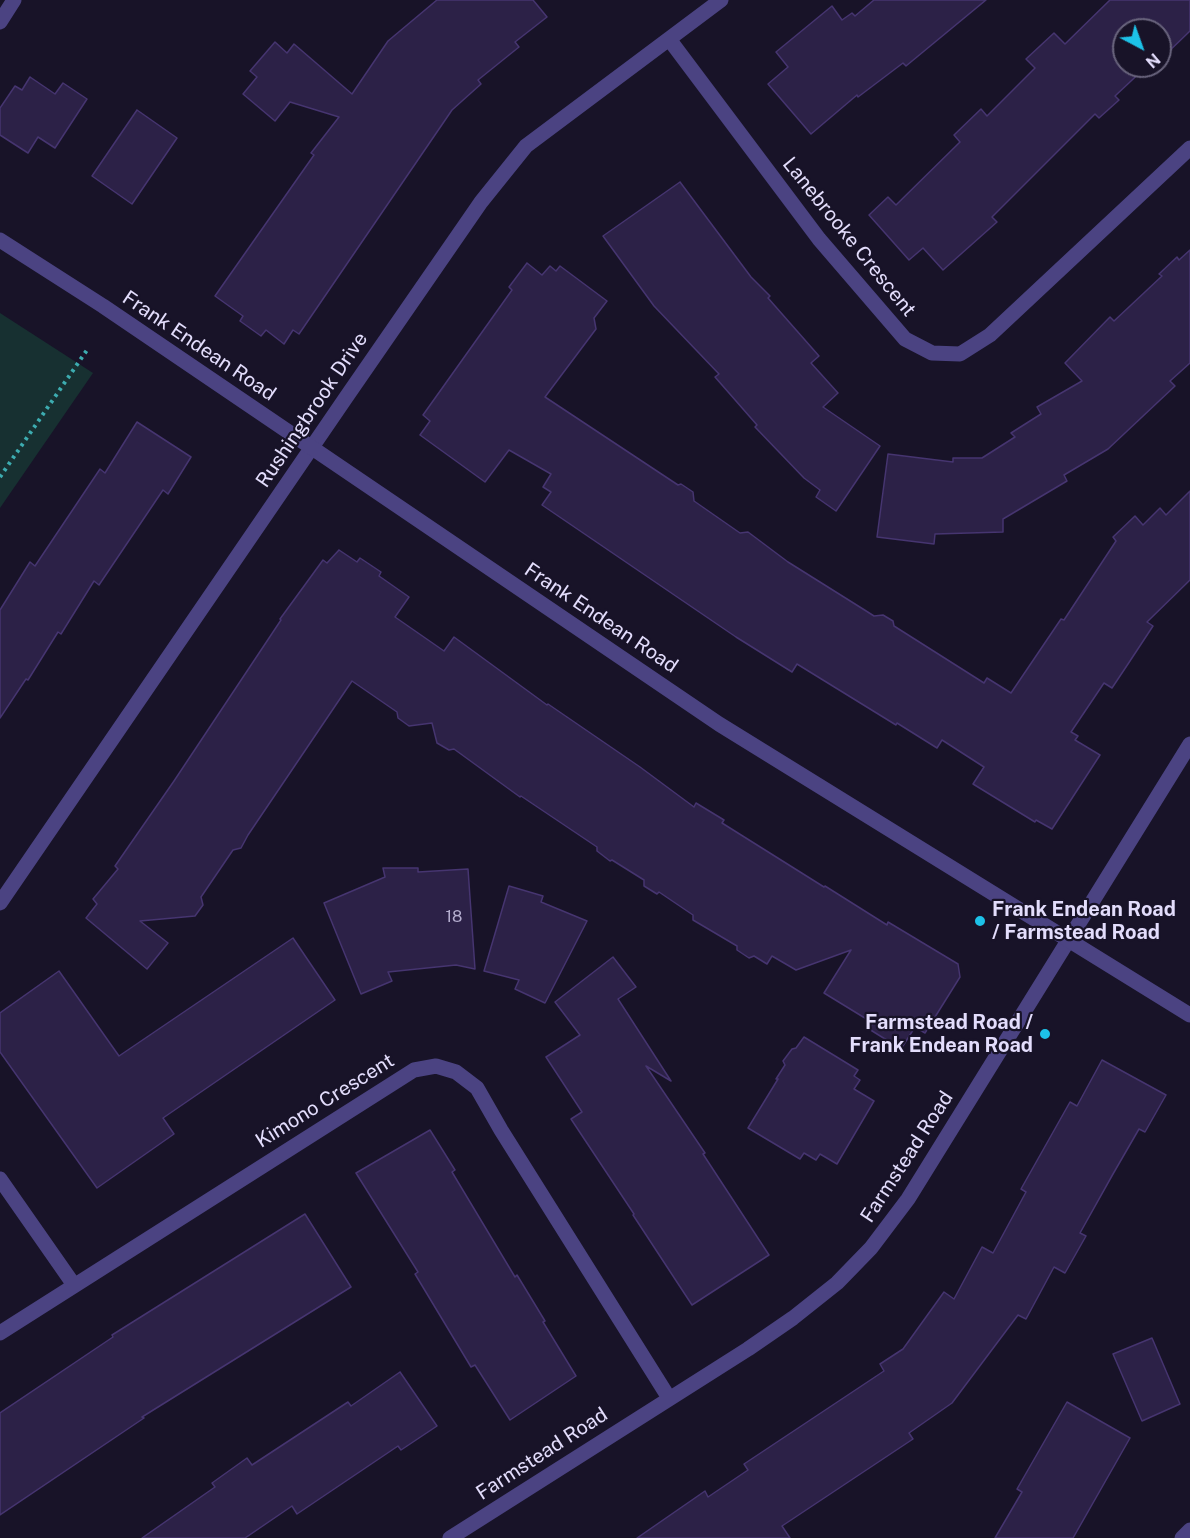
<!DOCTYPE html>
<style>
body{margin:0}
#map{position:relative;width:1190px;height:1538px;overflow:hidden;background:#181328;font-family:"Public Sans",sans-serif}
canvas{display:block}
.north{position:absolute;left:1112px;top:18px;width:60px;height:60px;box-sizing:border-box;background:#181328;border:2px solid #69647d;border-radius:50%;rotate:139deg;font-size:16px;font-weight:700;line-height:24px;text-align:center;color:#e3ddfc}
.north::after{content:'';display:block;margin:auto;width:21px;height:27px;background:#1dc2e8;clip-path:polygon(50% 0,100% 100%,50% 72%,0 100%)}
</style>
<div id="map">
<canvas width="1190" height="1538"></canvas>
<div class="north">N</div>
</div>
<script>
const ctx = document.querySelector('canvas').getContext('2d');
ctx.lineJoin = 'round';
function fillPath(path, color) { ctx.fillStyle = color; ctx.fill(path, 'evenodd'); }
const toPath = rows => new Path2D(rows.map(r => 'M' + r).join(''));
function strokePath(path, color, width, dash) { ctx.strokeStyle = color; ctx.lineWidth = width; ctx.lineCap = dash ? 'butt' : 'round'; ctx.setLineDash(dash || []); ctx.stroke(path); }
function drawText(font, color, halo, rows, align = 'center') {
  ctx.font = font + ' "Public Sans",sans-serif'; ctx.lineWidth = 4.5; ctx.setLineDash([]); ctx.textBaseline = 'middle'; ctx.strokeStyle = halo; ctx.fillStyle = color; for (const [text, x, y, turn = 0] of rows) {
    ctx.save(); ctx.translate(x, y); ctx.rotate((+turn || 0) * Math.PI / 180); ctx.textAlign = isNaN(turn) ? turn : align; if (halo) ctx.strokeText(text, 0, 0); ctx.fillText(text, 0, 0); ctx.restore();
  }
}
fillPath(toPath([
 [0,313,93,373,0,508]
]), '#173031');
const building = toPath([
 [437,0,533,0,547,17,515,42,519,47,478,80,481,84,452,110,299,334,293,330,284,344,266,330,261,336,240,321,243,316,215,296,314,155,311,153,339,117,290,102,275,121,243,94,257,77,250,71,275,42,287,53,294,44,352,94,388,41,437,0],
 [874,0,986,0,906,66,903,63,858,97,857,95,811,134,768,84,788,67,776,52,832,6,842,20,852,13,855,16,874,0],
 [1110,0,1190,0,1190,31,1163,57,1160,54,1160,30,1124,30,1124,66,1147,66,1115,96,1119,100,1099,118,1095,114,992,217,997,222,943,270,923,248,909,260,869,215,888,197,896,205,960,142,954,135,981,109,987,116,1035,68,1026,59,1054,33,1065,44,1110,0],
 [30,77,55,94,63,83,87,99,55,148,38,137,28,153,0,135,0,108,15,86,22,90,30,77],
 [137,110,177,138,132,204,92,176,137,110],
 [680,182,751,277,770,296,768,298,819,356,811,363,838,393,823,407,880,446,836,511,816,497,820,490,804,478,755,427,757,425,715,377,719,374,654,306,603,236,680,182],
 [1190,250,1190,363,1170,381,1175,386,1108,449,1064,475,1067,481,1003,519,1003,532,935,534,934,544,877,537,888,454,953,462,953,458,982,458,1015,437,1011,433,1041,414,1037,407,1082,381,1065,363,1110,317,1114,321,1162,276,1159,274,1177,257,1179,260,1190,250],
 [527,263,542,275,550,266,556,271,560,266,607,301,594,318,596,329,545,397,678,485,681,484,693,492,694,501,740,533,748,532,788,562,863,609,874,616,883,615,893,621,894,626,984,683,987,678,1011,693,1061,619,1064,620,1116,541,1113,537,1135,516,1143,525,1160,508,1166,515,1190,491,1190,580,1147,622,1153,626,1128,664,1112,688,1104,683,1071,732,1078,736,1075,740,1100,755,1052,829,1036,820,1035,822,973,784,984,767,942,740,937,748,897,723,896,725,797,664,792,672,736,637,542,505,551,492,543,487,551,474,509,450,485,482,420,435,430,421,423,415,512,290,509,287,527,263],
 [137,422,191,457,168,494,163,490,99,585,94,581,61,634,58,632,28,680,26,679,0,718,0,610,30,562,35,566,100,469,105,473,137,422],
 [339,550,357,562,360,558,381,572,379,576,409,597,395,617,444,651,454,637,547,705,548,704,640,767,694,807,696,803,724,820,722,823,824,887,825,886,887,925,888,922,958,964,960,977,925,1033,915,1027,901,1049,869,1029,873,1023,824,993,851,950,796,970,772,956,767,964,754,956,749,958,737,950,737,946,693,920,693,915,659,892,657,894,644,886,644,880,612,860,610,861,597,851,597,847,521,796,520,797,454,749,449,750,437,743,432,723,409,726,398,718,397,712,352,681,248,835,241,848,233,850,201,897,203,905,195,916,140,921,168,943,147,969,86,918,97,904,93,899,118,869,115,866,174,781,281,620,280,619,323,560,327,563,339,550],
 [383,868,418,868,418,872,468,869,475,969,456,965,388,972,392,981,361,994,324,903,385,877,383,868],
 [509,886,543,896,541,902,587,921,545,1003,515,989,519,980,484,971,509,886],
 [293,938,335,1000,163,1118,174,1134,97,1188,0,1052,0,1013,59,971,119,1056,293,938],
 [613,957,636,987,618,999,671,1081,646,1066,705,1153,703,1154,769,1255,692,1305,633,1215,634,1214,571,1119,582,1112,546,1057,580,1035,555,1002,613,957],
 [804,1037,858,1070,854,1076,860,1080,854,1089,874,1101,837,1164,820,1154,816,1160,804,1153,800,1159,748,1128,778,1079,776,1079,785,1065,783,1061,792,1049,796,1048,804,1037],
 [1102,1060,1166,1095,1145,1132,1139,1129,1113,1174,1080,1233,1086,1236,1065,1273,1054,1267,1026,1319,1018,1315,952,1403,909,1433,913,1439,782,1526,790,1538,637,1538,705,1491,708,1497,748,1470,744,1464,884,1371,880,1364,903,1349,944,1292,954,1299,982,1247,993,1253,1026,1192,1021,1189,1070,1102,1077,1106,1102,1060],
 [430,1130,455,1170,452,1172,515,1277,517,1275,545,1321,543,1322,576,1376,510,1420,475,1365,471,1367,415,1274,418,1272,356,1173,430,1130],
 [305,1214,351,1287,142,1417,144,1418,0,1515,0,1413,113,1337,112,1335,305,1214],
 [1152,1338,1180,1404,1142,1421,1113,1354,1152,1338],
 [400,1372,437,1426,401,1450,398,1446,297,1514,292,1506,245,1538,142,1538,215,1487,212,1483,247,1458,252,1465,348,1402,351,1406,400,1372],
 [1067,1402,1130,1438,1073,1538,995,1538,1022,1492,1017,1489,1067,1402]
]);
fillPath(building, '#2c2147');
strokePath(building, '#463570', 1.5);
strokePath(toPath([
 [0,477,87,350]
]), '#3dacb0', 4, [3, 4.5]);
strokePath(toPath([
 [0,22,14,0],
 [669,39,819,239,905,339,932,353,960,354,990,335,1190,148],
 [0,903,347,396,481,202,526,146,721,0],
 [0,1179,74,1285],
 [0,1333,414,1070,436,1066,456,1072,477,1088,501,1130,669,1398],
 [450,1538,748,1349,793,1318,837,1283,871,1248,908,1199,1190,744],
 [1182,1538,1190,1530]
]), '#4b4382', 15);
strokePath(toPath([
 [0,240,103,306,719,724,1190,1015]
]), '#4b4382', 15);
for (const [x, y, r, color] of [
 [980,921,6,"#1dc2e8"],
 [1045,1034,6,"#1dc2e8"]
]) { const dot = new Path2D(); dot.arc(x, y, r, 0, 2 * Math.PI); ctx.fillStyle = color; ctx.fill(dot); strokePath(dot, '#181328', 2); }
drawText('16px', '#b5aecf', null, [
 ["18",454,917]
]);
drawText('20px', '#e3ddfc', '#181328', [
 ["Lanebrooke Crescent",849,237,51],
 ["Frank Endean Road",199,346,34],
 ["Rushingbrook Drive",312,410,-56],
 ["Frank Endean Road",601,618,34],
 ["Kimono Crescent",325,1101,-32],
 ["Farmstead Road",907,1157,-57],
 ["Farmstead Road",542,1454,-33]
]);
drawText('bold 20px', '#e3ddfc', '#181328', [
 ["Frank Endean Road",992,910],
 ["/ Farmstead Road",992,933],
 ["Farmstead Road /",1033,1023,"right"],
 ["Frank Endean Road",1033,1046,"right"]
], 'left');
</script>
